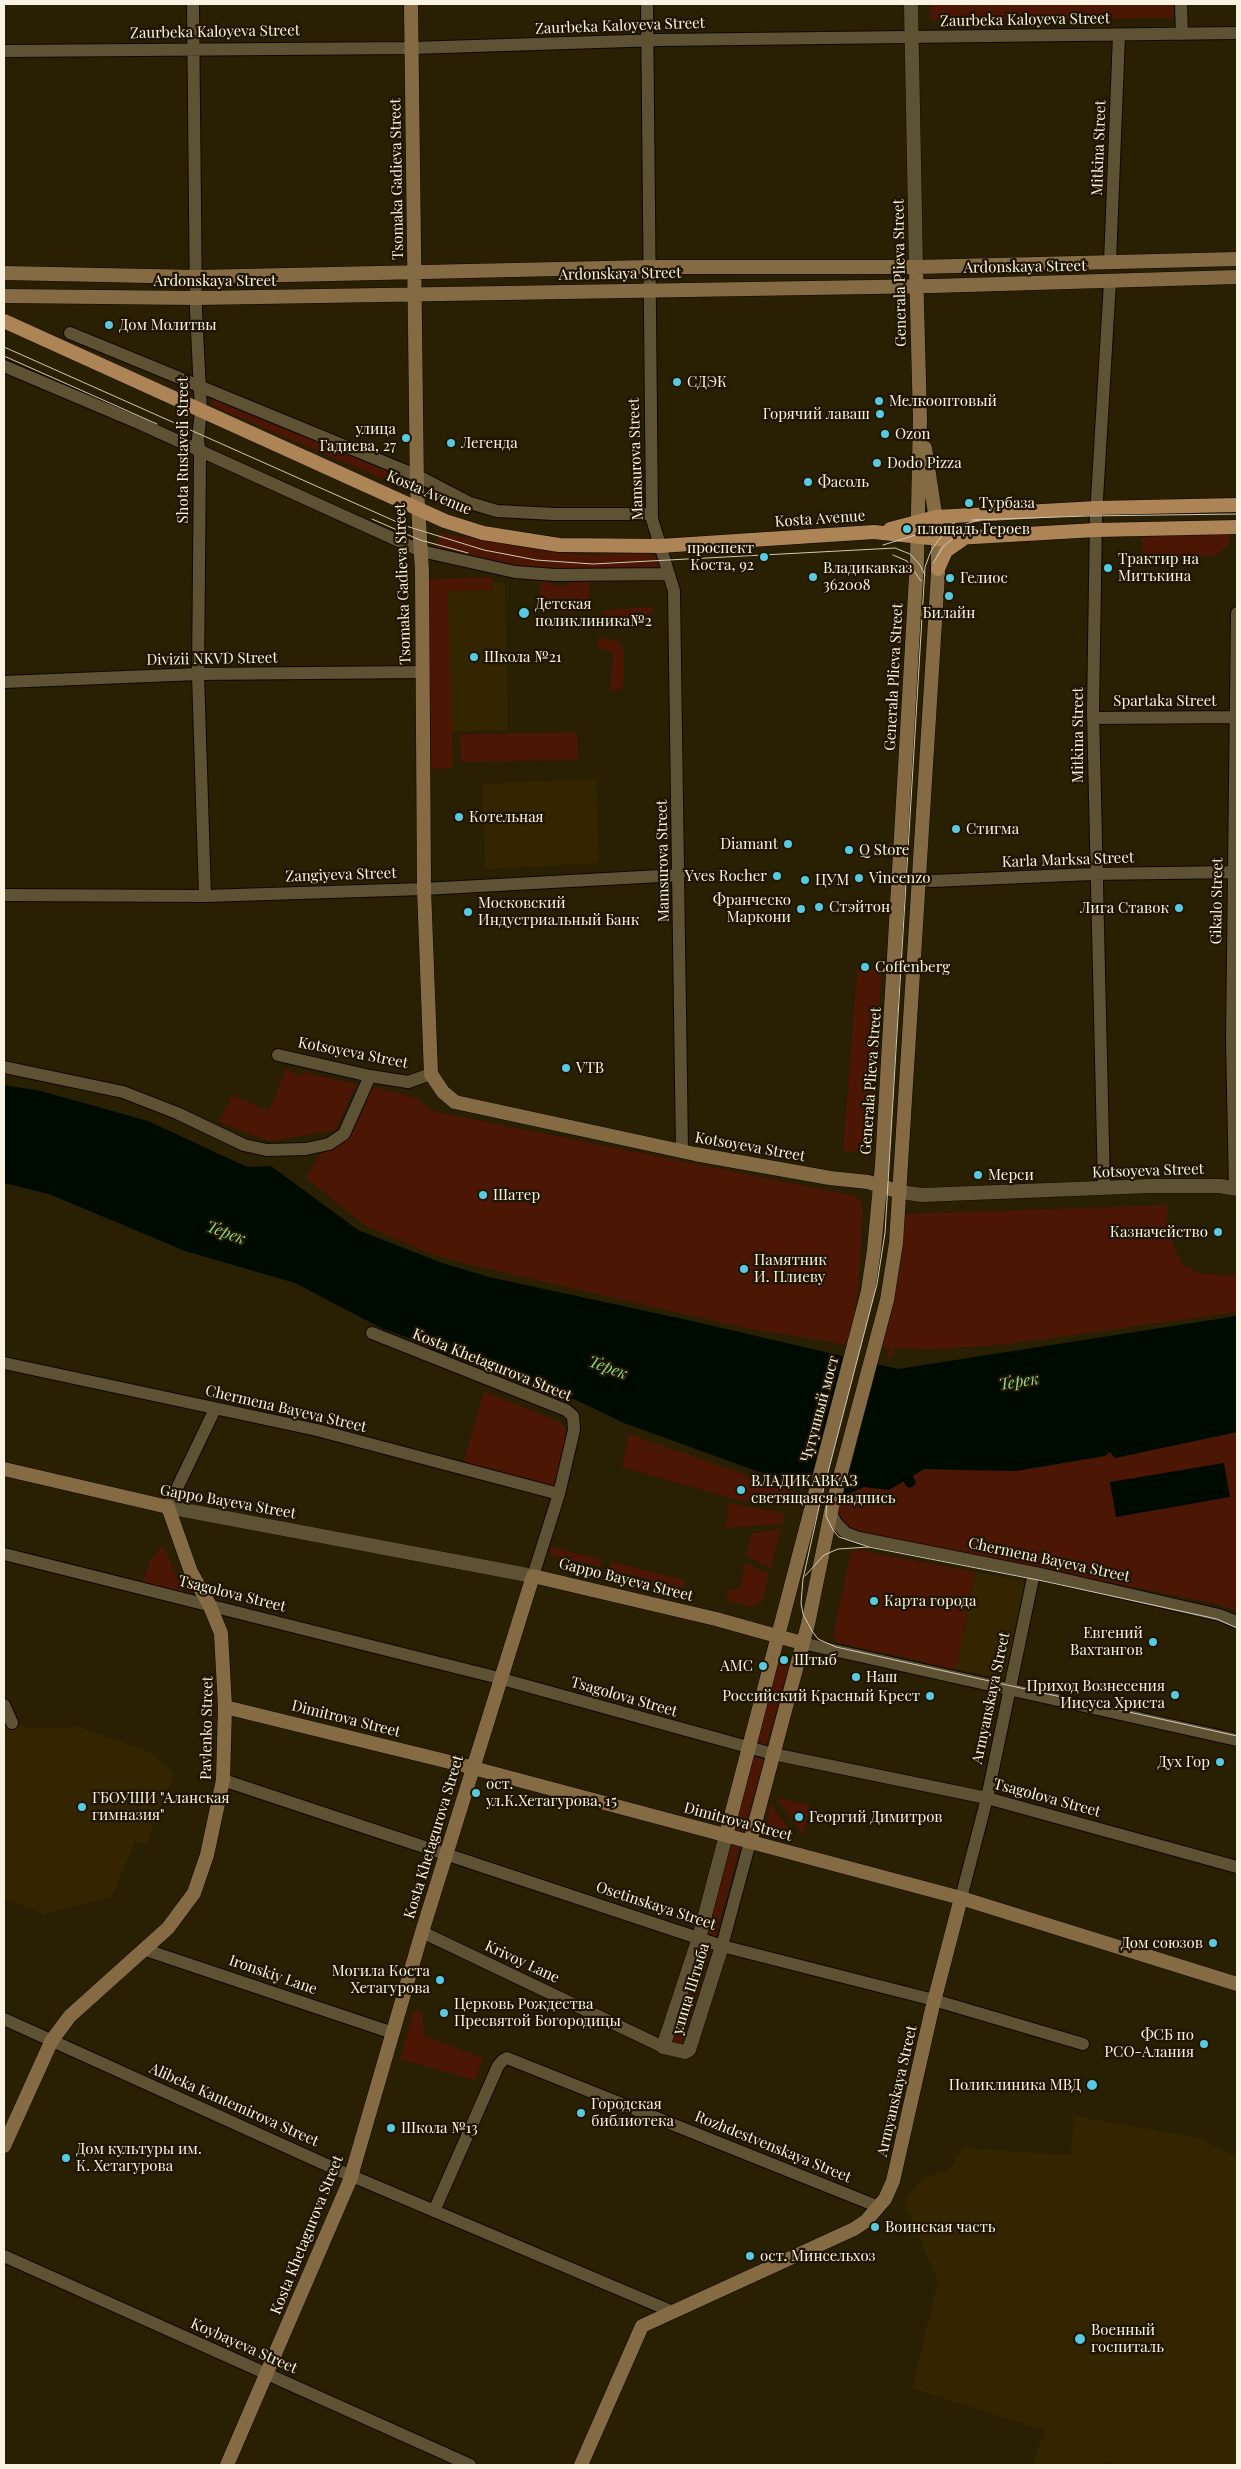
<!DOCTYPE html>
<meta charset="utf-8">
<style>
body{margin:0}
#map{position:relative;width:1241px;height:2469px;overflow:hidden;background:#291f02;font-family:"Playfair Display",serif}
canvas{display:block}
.frame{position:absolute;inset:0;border:5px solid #faf3e2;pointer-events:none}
</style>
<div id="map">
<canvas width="1241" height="2469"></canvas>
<div class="frame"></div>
</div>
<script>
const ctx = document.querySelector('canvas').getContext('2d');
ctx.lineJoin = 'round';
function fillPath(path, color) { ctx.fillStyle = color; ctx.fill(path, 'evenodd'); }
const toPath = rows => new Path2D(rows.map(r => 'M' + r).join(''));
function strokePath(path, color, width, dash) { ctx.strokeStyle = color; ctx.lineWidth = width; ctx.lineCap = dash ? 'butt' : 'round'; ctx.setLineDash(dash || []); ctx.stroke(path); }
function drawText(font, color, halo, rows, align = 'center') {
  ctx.font = font + ' "Playfair Display",serif'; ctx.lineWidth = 4.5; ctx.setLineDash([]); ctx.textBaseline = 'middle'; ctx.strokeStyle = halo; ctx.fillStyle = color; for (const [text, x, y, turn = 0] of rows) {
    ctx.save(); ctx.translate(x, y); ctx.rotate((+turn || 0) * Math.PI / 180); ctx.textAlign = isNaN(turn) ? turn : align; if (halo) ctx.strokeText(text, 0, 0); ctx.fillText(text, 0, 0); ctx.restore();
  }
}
fillPath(toPath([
 [505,582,508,730,444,732,440,583],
 [596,779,599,863,485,869,482,784],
 [975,1572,1023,1581,1028,1588,1008,1672,1002,1678,956,1669],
 [4,1721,31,1728,79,1727,150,1752,174,1773,146,1845,135,1841,112,1897,44,1914,4,1898],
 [1074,2116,1195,2137,1237,2157,1237,2465,1116,2465,1104,2461,1103,2465,1032,2465,1045,2431,912,2388,938,2282,904,2202,922,2178,949,2170,963,2148,1071,2155]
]), '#322500');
fillPath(toPath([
 [930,4,1173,4,1173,18,930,20],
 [215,395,399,473,394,484,211,405],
 [440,533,550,552,589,555,646,553,660,557,662,571,570,572,505,564,436,547,436,541],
 [1141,533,1229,533,1229,545,1215,556,1142,558],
 [492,577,493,590,448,591,453,768,432,769,427,579],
 [583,580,589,582,589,606,577,613,538,610,541,581,561,586],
 [653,607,653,613,638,617,632,624,625,624,613,621,605,616,603,610],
 [598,638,616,640,624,650,624,681,622,689,610,691,613,653,598,647],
 [577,733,578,760,461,762,460,734],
 [857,969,882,970,869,1152,843,1151],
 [286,1069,301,1076,303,1072,356,1084,336,1130,269,1141,219,1122,232,1095,269,1111],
 [371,1086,417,1098,432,1111,855,1196,861,1200,863,1210,858,1290,849,1345,745,1328,467,1264,431,1254,366,1226,306,1178,320,1154,352,1130],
 [1167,1205,1169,1231,1181,1264,1202,1274,1237,1275,1237,1312,1008,1344,932,1350,895,1348,890,1359,887,1357,889,1348,879,1348,895,1296,905,1214],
 [484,1391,562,1423,566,1430,568,1441,555,1489,463,1465],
 [1237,1432,1237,1612,1222,1605,865,1533,850,1528,837,1517,843,1496,864,1487,889,1490,924,1469,984,1471,1106,1455,1110,1452,1115,1458],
 [629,1434,803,1495,804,1499,741,1501,622,1467],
 [729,1503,785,1513,782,1524,725,1528],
 [780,1529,771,1568,746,1556,752,1533],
 [163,1545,183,1590,190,1600,142,1584,150,1561],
 [551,1547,602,1560,600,1567,550,1555],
 [860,1550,975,1572,956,1669,838,1643,833,1636,851,1551],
 [612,1562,685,1580,683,1588,610,1570],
 [745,1563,769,1574,762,1601,752,1607,729,1601,726,1591,740,1589],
 [780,1657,790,1661,765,1749,756,1747],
 [752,1757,764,1759,742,1837,731,1835],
 [777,1798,810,1806,803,1835],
 [771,1803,792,1835,765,1829],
 [730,1845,740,1847,715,1939,706,1937],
 [704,1943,712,1946,680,2049,671,2046],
 [414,2010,422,2012,424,2036,483,2058,475,2080,400,2059]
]), '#4c1604');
fillPath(toPath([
 [4,1085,41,1091,148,1121,247,1167,271,1166,358,1230,442,1263,489,1277,692,1321,898,1369,1237,1316,1237,1432,1115,1458,1110,1452,1105,1456,1016,1471,924,1469,889,1490,864,1487,843,1496,806,1489,624,1423,574,1399,479,1364,440,1353,420,1342,383,1329,295,1283,185,1251,49,1194,4,1183],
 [1224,1463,1230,1497,1116,1517,1110,1482]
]), '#000b00');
fillPath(toPath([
 [845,1354,877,1362,841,1498,807,1492]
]), '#291f02');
strokePath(toPath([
 [901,1465,910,1482]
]), '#000b00', 11);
const minor = toPath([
 [193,4,196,311,201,411,198,439,200,458,198,674,205,896],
 [647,4,652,519,674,591,682,1151],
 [1181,4,1182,34],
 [4,51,412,48,660,40,1237,33],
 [1110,262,1119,35],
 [70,333,418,476,470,503,497,511,554,514,651,514],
 [4,366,141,424,421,551,515,572,555,575,669,574],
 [4,682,198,674,422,672],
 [1093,718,1237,717],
 [899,878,933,881,1092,874,1237,872],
 [4,895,205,896,424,889,679,875],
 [278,1055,370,1076,408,1082,431,1074],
 [4,1067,123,1092,177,1113,244,1145,267,1150,306,1149,329,1144,344,1134,370,1076],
 [1104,1188,1093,711,1096,516,1110,281],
 [1235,1189,1232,1040,1237,613],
 [372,1333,566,1410,573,1416,574,1430,559,1494,533,1576],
 [4,1363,317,1430,559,1494],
 [168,1507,215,1409],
 [831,1513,836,1523,846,1533,859,1538,1045,1575,1219,1615,1237,1622],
 [4,1554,491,1676,773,1754,987,1798,1237,1867],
 [802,1643,1237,1740],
 [4,1705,12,1723],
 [223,1780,722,1946,934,2000,1083,2044],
 [961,1898,987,1798,1034,1573],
 [422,1932,663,2047],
 [722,1946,750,1842],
 [143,1949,393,2033],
 [4,2019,340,2171,673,2312],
 [434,2211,498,2066,503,2060,507,2058,879,2207],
 [4,2256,470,2465]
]);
const tertiary = toPath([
 [911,4,916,267],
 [900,1192,922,1195,1150,1186,1220,1186,1237,1189],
 [168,1507,533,1576],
 [722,1946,689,2050,685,2052,663,2047,699,1938,726,1835]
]);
const secondary = toPath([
 [411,4,417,489,422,571,424,889,431,1074,443,1092,455,1102,695,1154,830,1178,868,1182,900,1192],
 [4,273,197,277,649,267,916,267,1237,259],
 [4,296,197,298,933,286,1237,277],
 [4,1469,168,1507,191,1572,209,1604,221,1633,225,1707,223,1780,207,1855,194,1893,168,1928,70,2016,52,2040,4,2146],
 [225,1707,462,1765,961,1898,1237,1984],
 [726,1835,868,1291,874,1250,882,1165,917,560,920,419,916,267],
 [750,1842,808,1624,832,1507,887,1300,896,1243,938,574,938,533,925,448],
 [227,2465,350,2180,422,1932,533,1576,716,1619,802,1643],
 [581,2465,642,2326,854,2229,866,2221,885,2199,893,2181,932,2009,961,1898]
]);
const primary = toPath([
 [4,321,445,521,483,533,559,545,660,546,874,532,939,539,1096,530,1237,527],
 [890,529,936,517,1096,508,1237,505],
 [938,569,946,551,966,537]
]);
strokePath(minor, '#100800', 14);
strokePath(tertiary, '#100800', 15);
strokePath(secondary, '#100800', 15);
strokePath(primary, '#100800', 15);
strokePath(minor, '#5d5234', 12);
strokePath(tertiary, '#5d5234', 14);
strokePath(secondary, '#856b44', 14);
strokePath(primary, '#ac8455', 14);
strokePath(toPath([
 [4,347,406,526,484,550,536,560,593,564,895,548,910,554,920,565,925,575],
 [4,356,157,424],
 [372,519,420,540,468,553],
 [972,520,1087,516,1237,514],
 [979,520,956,527,939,539,931,551,925,567,885,1233,877,1284,819,1507,803,1579,801,1603,803,1614,812,1631,818,1639,836,1647,1237,1736],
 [883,545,955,523],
 [893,555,907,561,921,581],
 [933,563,943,547,959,533,968,529],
 [827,1498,826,1516,833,1530,839,1537,869,1547],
 [805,1576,824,1555,838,1549,869,1547,1043,1581,1217,1619,1237,1628]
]), '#d0c9b5', 1);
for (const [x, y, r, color] of [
 [109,325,5,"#58c9e3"],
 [677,382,5,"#58c9e3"],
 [879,401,5,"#58c9e3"],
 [880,414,5,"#58c9e3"],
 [885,434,5,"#58c9e3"],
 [406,438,5,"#58c9e3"],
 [451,443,5,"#58c9e3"],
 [877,463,5,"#58c9e3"],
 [808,482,5,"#58c9e3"],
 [969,503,5,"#58c9e3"],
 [907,529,5,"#58c9e3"],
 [764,557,5,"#58c9e3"],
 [1108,568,5,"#58c9e3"],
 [813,577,5,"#58c9e3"],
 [950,578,5,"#58c9e3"],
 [949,596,5,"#58c9e3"],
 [524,613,6,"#58c9e3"],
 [474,657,5,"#58c9e3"],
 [459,817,5,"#58c9e3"],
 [956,829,5,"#58c9e3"],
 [788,844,5,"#58c9e3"],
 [849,850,5,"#58c9e3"],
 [777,876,5,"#58c9e3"],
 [859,878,5,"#58c9e3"],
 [805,880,5,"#58c9e3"],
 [819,907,5,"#58c9e3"],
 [1179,908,5,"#58c9e3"],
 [801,909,5,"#58c9e3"],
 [468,912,5,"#58c9e3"],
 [865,967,5,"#58c9e3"],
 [566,1068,5,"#58c9e3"],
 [978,1175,5,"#58c9e3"],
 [483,1195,5,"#58c9e3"],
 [1218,1232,5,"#58c9e3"],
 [744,1269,5,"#58c9e3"],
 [741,1490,5,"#58c9e3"],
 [874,1601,5,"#58c9e3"],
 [1153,1642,5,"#58c9e3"],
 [784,1660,5,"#58c9e3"],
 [763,1666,5,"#58c9e3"],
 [856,1677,5,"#58c9e3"],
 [1175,1695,5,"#58c9e3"],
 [930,1696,5,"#58c9e3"],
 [1220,1762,5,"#58c9e3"],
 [476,1793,5,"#58c9e3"],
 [82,1807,5,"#58c9e3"],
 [799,1817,5,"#58c9e3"],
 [1213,1943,5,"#58c9e3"],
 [440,1980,5,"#58c9e3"],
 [444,2013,5,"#58c9e3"],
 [1204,2044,5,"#58c9e3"],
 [1092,2085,6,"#58c9e3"],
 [581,2113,5,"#58c9e3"],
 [391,2128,5,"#58c9e3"],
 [66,2158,5,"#58c9e3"],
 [875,2227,5,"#58c9e3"],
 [750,2256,5,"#58c9e3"],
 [1080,2339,6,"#58c9e3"]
]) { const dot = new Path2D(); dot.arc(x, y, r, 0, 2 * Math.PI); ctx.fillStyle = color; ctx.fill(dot); strokePath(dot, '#1f1500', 2); }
drawText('15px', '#faf3e2', '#1f1500', [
 ["Zaurbeka Kaloyeva Street",1025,20,-1],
 ["Zaurbeka Kaloyeva Street",620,26,-2],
 ["Zaurbeka Kaloyeva Street",215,32,-1],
 ["Mitkina Street",1099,148,-88],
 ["Tsomaka Gadieva Street",397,179,-91],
 ["Ardonskaya Street",1025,267,-1],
 ["Generala Plieva Street",900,273,-91],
 ["Ardonskaya Street",620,274,-1],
 ["Ardonskaya Street",215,281],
 ["Shota Rustaveli Street",183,450,-90],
 ["Mamsurova Street",636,459,-92],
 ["Kosta Avenue",429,493,23],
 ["Kosta Avenue",820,519,-4],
 ["Tsomaka Gadieva Street",403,584,-92],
 ["Divizii NKVD Street",212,659,-1],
 ["Generala Plieva Street",894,677,-87],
 ["Spartaka Street",1165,701],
 ["Mitkina Street",1078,735,-90],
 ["Karla Marksa Street",1068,860,-2],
 ["Mamsurova Street",663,861,-91],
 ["Zangiyeva Street",341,875,-2],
 ["Gikalo Street",1217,901,-89],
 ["Kotsoyeva Street",353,1053,11],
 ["Generala Plieva Street",871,1081,-86],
 ["Kotsoyeva Street",750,1147,10],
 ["Kotsoyeva Street",1148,1171,-2],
 ["Kosta Khetagurova Street",492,1365,22],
 ["Chermena Bayeva Street",286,1409,13],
 ["Чугунный мост",820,1409,-75],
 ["Gappo Bayeva Street",228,1502,10],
 ["Chermena Bayeva Street",1049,1560,12],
 ["Gappo Bayeva Street",626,1580,14],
 ["Tsagolova Street",232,1594,14],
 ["Tsagolova Street",624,1697,16],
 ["Armyanskaya Street",991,1698,-78],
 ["Dimitrova Street",346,1719,14],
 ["Pavlenko Street",207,1728,-89],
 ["Tsagolova Street",1047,1798,15],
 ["Dimitrova Street",738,1822,15],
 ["Kosta Khetagurova Street",434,1837,-73],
 ["Osetinskaya Street",656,1906,18],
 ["Krivoy Lane",522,1962,25],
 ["Ironskiy Lane",273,1975,19],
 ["улица Штыба",691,1989,-73],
 ["Armyanskaya Street",897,2091,-77],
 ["Alibeka Kantemirova Street",234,2105,24],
 ["Rozhdestvenskaya Street",773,2147,22],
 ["Kosta Khetagurova Street",307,2235,-68],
 ["Koybayeva Street",244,2346,24]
]);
drawText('15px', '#faf3e2', '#1f1500', [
 ["Дом Молитвы",119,325],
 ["СДЭК",687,382],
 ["Мелкооптовый",889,401],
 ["Горячий лаваш",870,414,"right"],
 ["улица",396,429,"right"],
 ["Гадиева, 27",396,446,"right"],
 ["Ozon",895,434],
 ["Легенда",461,443],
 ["Dodo Pizza",887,463],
 ["Фасоль",818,482],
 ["Турбаза",979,503],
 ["площадь Героев",917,529],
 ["проспект",754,548,"right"],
 ["Коста, 92",754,565,"right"],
 ["Трактир на",1118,559],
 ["Митькина",1118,576],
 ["Владикавказ",823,568],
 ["362008",823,585],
 ["Гелиос",960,578],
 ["Детская",535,604],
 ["поликлиника№2",535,621],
 ["Билайн",949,613,"center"],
 ["Школа №21",484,657],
 ["Котельная",469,817],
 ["Стигма",966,829],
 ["Diamant",778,844,"right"],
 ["Q Store",859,850],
 ["Yves Rocher",767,876,"right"],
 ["Vincenzo",869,878],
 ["ЦУМ",815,880],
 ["Франческо",791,900,"right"],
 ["Маркони",791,917,"right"],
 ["Московский",478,903],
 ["Индустриальный Банк",478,920],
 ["Стэйтон",829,907],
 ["Лига Ставок",1169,908,"right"],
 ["Coffenberg",875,967],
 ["VTB",576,1068],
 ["Мерси",988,1175],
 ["Шатер",493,1195],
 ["Казначейство",1208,1232,"right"],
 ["Памятник",754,1260],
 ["И. Плиеву",754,1277],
 ["ВЛАДИКАВКАЗ",751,1481],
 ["светящаяся надпись",751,1498],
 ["Карта города",884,1601],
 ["Евгений",1143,1633,"right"],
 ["Вахтангов",1143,1650,"right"],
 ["Штыб",794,1660],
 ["АМС",753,1666,"right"],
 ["Наш",866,1677],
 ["Приход Вознесения",1165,1686,"right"],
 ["Иисуса Христа",1165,1703,"right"],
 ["Российский Красный Крест",920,1696,"right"],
 ["Дух Гор",1210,1762,"right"],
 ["ост.",486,1784],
 ["ул.К.Хетагурова, 15",486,1801],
 ["ГБОУШИ \"Аланская",92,1798],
 ["гимназия\"",92,1815],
 ["Георгий Димитров",809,1817],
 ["Дом союзов",1203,1943,"right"],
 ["Могила Коста",430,1971,"right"],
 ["Хетагурова",430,1988,"right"],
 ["Церковь Рождества",454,2004],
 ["Пресвятой Богородицы",454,2021],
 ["ФСБ по",1194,2035,"right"],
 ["РСО-Алания",1194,2052,"right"],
 ["Поликлиника МВД",1081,2085,"right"],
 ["Городская",591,2104],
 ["библиотека",591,2121],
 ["Школа №13",401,2128],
 ["Дом культуры им.",76,2149],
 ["К. Хетагурова",76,2166],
 ["Воинская часть",885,2227],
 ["ост. Минсельхоз",760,2256],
 ["Военный",1091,2330],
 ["госпиталь",1091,2347]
], 'left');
drawText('italic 16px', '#8fda7e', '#1f1500', [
 ["Терек",226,1233,20],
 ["Терек",608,1368,20],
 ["Терек",1019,1382,-9]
]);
</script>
